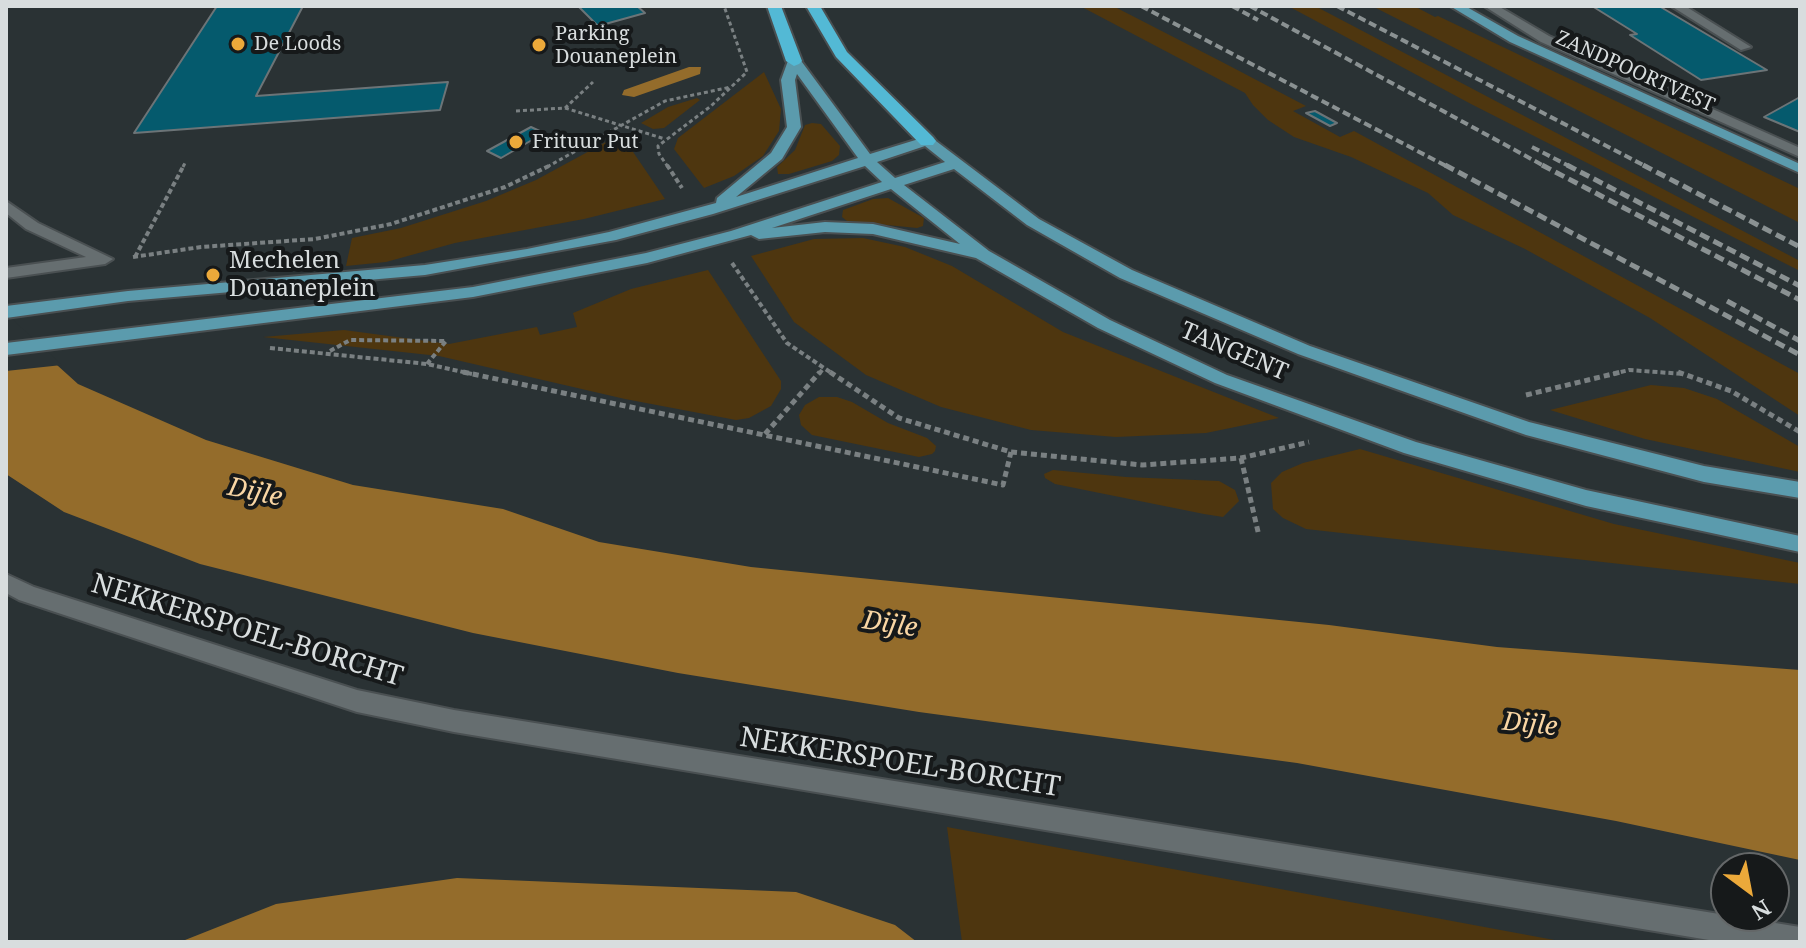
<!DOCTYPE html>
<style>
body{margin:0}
#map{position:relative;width:1806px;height:948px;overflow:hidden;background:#2a3234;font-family:"Noto Serif",serif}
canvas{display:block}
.frame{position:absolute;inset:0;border:8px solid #d8ddde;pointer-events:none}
.north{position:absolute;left:1710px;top:852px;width:80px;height:80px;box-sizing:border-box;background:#16191a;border:2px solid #646768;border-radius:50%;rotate:148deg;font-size:22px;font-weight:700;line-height:32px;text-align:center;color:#d8ddde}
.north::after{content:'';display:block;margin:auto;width:28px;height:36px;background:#eca93a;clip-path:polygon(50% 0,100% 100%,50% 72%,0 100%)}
</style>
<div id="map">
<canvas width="1806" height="948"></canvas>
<div class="frame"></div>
<div class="north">N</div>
</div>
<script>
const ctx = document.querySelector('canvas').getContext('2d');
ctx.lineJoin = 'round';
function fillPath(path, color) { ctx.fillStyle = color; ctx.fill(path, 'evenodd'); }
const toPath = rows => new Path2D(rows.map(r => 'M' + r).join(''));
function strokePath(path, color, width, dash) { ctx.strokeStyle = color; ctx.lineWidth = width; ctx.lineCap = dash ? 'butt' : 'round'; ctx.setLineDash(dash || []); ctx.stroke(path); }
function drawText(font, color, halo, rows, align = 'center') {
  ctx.font = font + ' "Noto Serif",serif'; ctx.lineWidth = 8; ctx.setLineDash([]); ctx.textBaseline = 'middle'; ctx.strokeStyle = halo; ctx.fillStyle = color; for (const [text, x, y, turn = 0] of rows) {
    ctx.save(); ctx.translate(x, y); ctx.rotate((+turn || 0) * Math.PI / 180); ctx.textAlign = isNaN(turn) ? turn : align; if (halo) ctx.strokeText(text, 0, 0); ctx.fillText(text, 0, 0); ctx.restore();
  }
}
fillPath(toPath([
 [1080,6,1113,6,1224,63,1306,106,1293,111,1340,137,1354,131,1800,374,1800,416,1650,318,1525,249,1453,215,1428,193,1351,157,1294,137,1268,120,1253,105,1245,93],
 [1288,6,1315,6,1800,261,1800,271,1471,104],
 [1372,6,1414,6,1435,17,1438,16,1800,189,1800,223],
 [764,72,781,109,779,131,763,156,734,176,704,188,674,149,678,138],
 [697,98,700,100,664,128,653,129,641,123,668,107],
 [812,123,821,124,840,146,839,155,832,161,789,174,778,174,777,167,795,150,805,125],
 [617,136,625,140,665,199,584,219,455,243,386,262,346,266,352,238,401,228,486,201,536,180],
 [888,198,924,218,923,226,917,228,847,221,842,217,843,210,873,199],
 [863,238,905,247,952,266,1063,332,1279,418,1206,433,1116,437,1031,430,941,407,866,375,794,322,751,256,814,239],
 [708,270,781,381,781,389,771,406,749,418,736,420,625,399,439,356,263,337,344,330,449,344,537,327,540,335,577,327,573,313,631,289],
 [1651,385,1684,388,1717,399,1800,447,1800,472,1645,439,1550,410],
 [819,397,837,397,852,402,888,423,927,438,936,446,935,451,932,454,919,457,812,435,801,425,799,415,805,405],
 [1360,449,1614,524,1800,563,1800,584,1306,529,1283,518,1273,509,1271,483,1282,472,1303,463],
 [1053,470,1126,477,1219,481,1235,490,1239,501,1223,517,1204,514,1055,484,1045,478,1044,474],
 [947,827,1565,942,962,942]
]), '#4e360f');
fillPath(toPath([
 [689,67,701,67,700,74,634,97,622,95,624,90],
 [6,319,78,384,206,440,353,485,503,509,599,542,751,567,1329,625,1497,647,1800,670,1800,860,1616,821,1297,763,919,712,678,673,473,633,200,564,64,512,6,474],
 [457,878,796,892,895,925,917,942,180,942,276,904]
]), '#946c2b');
fillPath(toPath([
 [6,315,9,316,62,365,6,371]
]), '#2a3234');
const building = toPath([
 [217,6,303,6,256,96,448,82,440,110,134,133,217,6],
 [578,6,637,6,645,13,598,26,578,6],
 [1592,6,1659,6,1767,70,1701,80,1630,35,1637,34,1592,6],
 [1800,97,1800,132,1764,117,1800,97],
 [1315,111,1337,123,1330,126,1306,113,1315,111],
 [531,127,544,133,501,158,487,151,531,127]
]);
fillPath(building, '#055a6d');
strokePath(building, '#6c7477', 2);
const minor = toPath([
 [1484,6,1498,6,1549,36,1800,148,1800,157,1541,42,1484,6],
 [1671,6,1685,6,1751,47,1741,50,1671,6],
 [6,201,38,223,113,259,105,264,6,278,6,268,86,257,26,229,6,213,6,201],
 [6,574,34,587,357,690,454,710,1800,927,1800,942,1721,942,454,732,357,712,19,600,6,593,6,574]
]);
const major = toPath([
 [1450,6,1465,6,1518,36,1800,164,1800,173,1510,42,1450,6],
 [789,58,799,58,870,154,922,138,932,138,1039,219,1132,270,1310,346,1529,422,1704,466,1800,482,1800,498,1704,482,1526,435,1298,354,1120,278,1027,225,954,169,904,185,989,251,1110,320,1227,375,1416,442,1586,490,1800,536,1800,552,1586,506,1404,453,1215,383,1098,328,976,258,873,234,825,232,759,239,751,235,647,263,473,297,6,355,6,343,473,287,646,253,731,231,882,182,865,166,713,214,616,240,425,275,128,301,6,318,6,306,128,291,425,265,527,249,609,232,716,203,717,198,771,153,787,127,781,80,789,58],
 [797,74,858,158,736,197,782,159,801,127,795,80,797,74],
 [925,146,945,162,895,178,877,162,925,146],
 [891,189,960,244,873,224,825,222,772,228,891,189]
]);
const highway = toPath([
 [767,6,781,6,802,61,799,64,794,66,786,61,767,6],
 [806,6,820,6,847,52,933,137,936,141,933,145,921,145,836,57,806,6]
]);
strokePath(minor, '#4a5052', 4);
strokePath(major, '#4a5052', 4);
strokePath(highway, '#4a5052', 4);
strokePath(toPath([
 [565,108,665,139],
 [516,111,565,108,593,82],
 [183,167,185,163],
 [547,167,665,101,731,87],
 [668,167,659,154,658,146,711,106,747,72,724,6]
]), '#7a8082', 3, [4, 3]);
strokePath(toPath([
 [667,165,682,188],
 [133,257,201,247,315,239,391,224,505,187,551,165],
 [135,257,184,165],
 [732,263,787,343,833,374],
 [270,348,427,364,472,374],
 [330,351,350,340,447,341],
 [427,364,446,341],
 [819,374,823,369],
 [1613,374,1629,370,1684,374]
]), '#7a8082', 4, [5, 3]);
strokePath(toPath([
 [463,372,1003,485,1011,452],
 [830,372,899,418,1011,452,1142,465,1241,458,1309,442],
 [1678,372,1731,391,1800,432],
 [1526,395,1621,372],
 [765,434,820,372],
 [1241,458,1259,536]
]), '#7a8082', 5, [6, 4]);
fillPath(minor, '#666e70');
fillPath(major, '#5b9bad');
fillPath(highway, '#53b9d5');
strokePath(toPath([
 [1141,6,1448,167],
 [1232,6,1258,20],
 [1250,6,1546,167],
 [1337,6,1647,167],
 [1532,147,1571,167]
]), '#8a9192', 4, [8, 4]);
strokePath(toPath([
 [1445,165,1800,355],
 [1542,165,1800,300],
 [1567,165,1800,286],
 [1643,165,1800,247],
 [1727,301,1800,341]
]), '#8a9192', 5, [10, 5]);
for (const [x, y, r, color] of [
 [238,44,8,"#eca93a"],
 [539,45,8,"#eca93a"],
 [516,142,8,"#eca93a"],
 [213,275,8,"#eca93a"]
]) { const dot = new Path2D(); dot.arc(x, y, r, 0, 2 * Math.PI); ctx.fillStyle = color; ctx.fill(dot); strokePath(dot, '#16191a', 3); }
drawText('20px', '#d8ddde', '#16191a', [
 ["Parking",555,34],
 ["Douaneplein",555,57],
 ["De Loods",254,44],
 ["Frituur Put",532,142]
], 'left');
drawText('20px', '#d8ddde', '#16191a', [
 ["ZANDPOORTVEST",1635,72,24]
]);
drawText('24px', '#d8ddde', '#16191a', [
 ["Mechelen",229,261],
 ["Douaneplein",229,289]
], 'left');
drawText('24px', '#d8ddde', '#16191a', [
 ["TANGENT",1234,352,23]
]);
drawText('italic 26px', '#f9d6a4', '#16191a', [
 ["Dijle",255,493,12],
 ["Dijle",890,625,9],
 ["Dijle",1530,725,6]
]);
drawText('28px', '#d8ddde', '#16191a', [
 ["NEKKERSPOEL-BORCHT",247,631,17],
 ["NEKKERSPOEL-BORCHT",900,763,9]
]);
</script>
